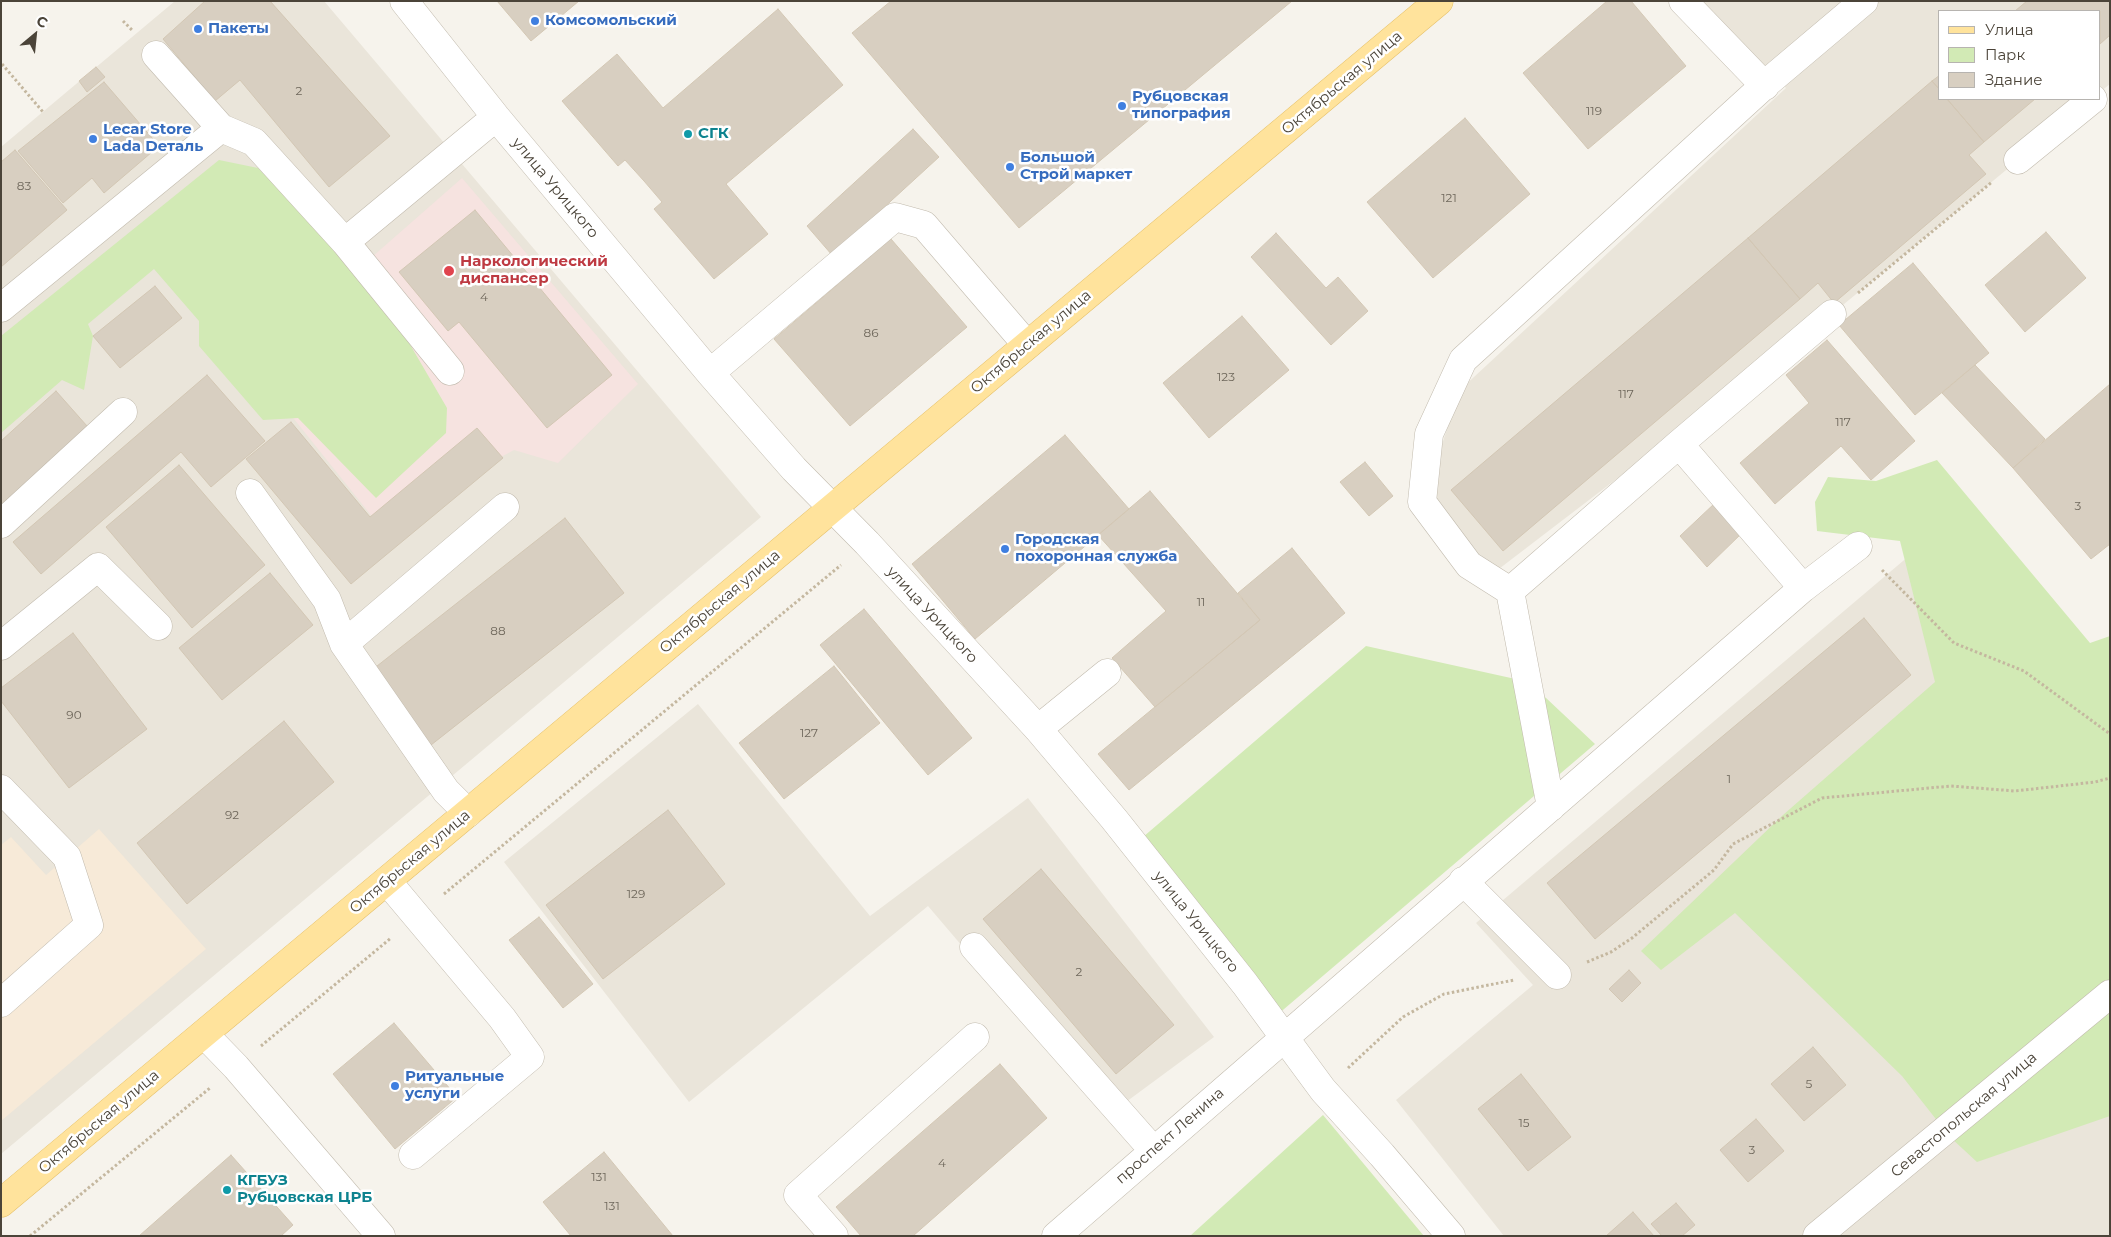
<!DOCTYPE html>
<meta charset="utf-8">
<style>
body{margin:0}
#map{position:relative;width:2111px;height:1237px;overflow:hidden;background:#f6f3ec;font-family:Montserrat,sans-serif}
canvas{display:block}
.frame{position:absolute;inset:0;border:2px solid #4b4439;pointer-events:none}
.legend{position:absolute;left:1938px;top:10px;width:162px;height:90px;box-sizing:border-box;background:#fff;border:1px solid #b7b4b0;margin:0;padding:6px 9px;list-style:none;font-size:15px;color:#4b4439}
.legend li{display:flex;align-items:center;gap:10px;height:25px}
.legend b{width:25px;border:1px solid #b7b4b0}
.north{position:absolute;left:10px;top:10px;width:50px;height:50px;-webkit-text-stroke:4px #fff;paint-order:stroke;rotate:28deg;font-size:14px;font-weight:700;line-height:20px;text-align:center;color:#4b4439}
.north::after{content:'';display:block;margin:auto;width:18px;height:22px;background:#4b4439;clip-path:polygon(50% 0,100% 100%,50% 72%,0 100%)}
</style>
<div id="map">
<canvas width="2111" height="1237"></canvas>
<div class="frame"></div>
<ul class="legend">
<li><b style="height:6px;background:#ffe39c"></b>Улица</li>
<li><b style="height:14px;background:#d2eab5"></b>Парк</li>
<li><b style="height:14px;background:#d8cfc1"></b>Здание</li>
</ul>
<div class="north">С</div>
</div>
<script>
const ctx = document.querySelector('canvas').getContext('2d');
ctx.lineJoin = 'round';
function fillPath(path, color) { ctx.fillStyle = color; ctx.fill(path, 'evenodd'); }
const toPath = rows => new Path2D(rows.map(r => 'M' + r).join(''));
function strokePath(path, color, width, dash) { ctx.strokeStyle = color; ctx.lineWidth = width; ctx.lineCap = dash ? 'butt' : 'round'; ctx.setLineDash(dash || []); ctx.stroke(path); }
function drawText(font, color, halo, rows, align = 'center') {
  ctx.font = font + ' Montserrat,sans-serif'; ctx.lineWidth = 5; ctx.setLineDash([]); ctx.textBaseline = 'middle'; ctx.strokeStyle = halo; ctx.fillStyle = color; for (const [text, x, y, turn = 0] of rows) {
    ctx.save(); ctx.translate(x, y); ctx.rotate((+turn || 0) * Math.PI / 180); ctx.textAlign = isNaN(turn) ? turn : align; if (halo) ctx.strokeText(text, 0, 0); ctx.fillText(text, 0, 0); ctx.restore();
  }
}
fillPath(toPath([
 [175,1,324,1,761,517,1,1154,1,147],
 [1703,1,2110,1,2110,84,2100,92,2100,11,1940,11,1940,99,2092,99,1832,314,1491,575,1422,502,1461,389,1786,88],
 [1923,544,2110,750,2110,1236,1504,1236,1396,1100,1533,985,1476,923],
 [698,704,870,916,1028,798,1214,1037,1107,1116,928,906,689,1102,504,862]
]), '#eae5da');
fillPath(toPath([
 [99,829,206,949,1,1121,1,845,11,837,46,875]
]), '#f7ead8');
fillPath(toPath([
 [462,178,638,384,558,463,514,450,501,457,477,428,374,519,250,364]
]), '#f6e3e0');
fillPath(toPath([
 [219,160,258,168,323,233,394,317,447,408,446,433,376,498,298,418,263,420,199,346,199,321,154,269,88,324,93,336,84,390,62,380,1,433,1,336],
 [1937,460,2090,643,2110,636,2110,1116,1977,1162,1950,1137,1902,1076,1735,913,1661,970,1641,951,1783,815,1935,682,1900,541,1817,531,1815,502,1828,477,1876,481],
 [1366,646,1529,682,1595,744,1270,1021,1129,849],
 [1323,1115,1424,1236,1190,1236]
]), '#d2eab5');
const building = toPath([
 [205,1,270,1,390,136,329,187,240,80,215,101,163,39,205,1],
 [497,1,579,1,531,41,497,1],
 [891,1,1292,1,1019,228,852,33,891,1],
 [1607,1,1631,1,1686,66,1588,149,1523,73,1607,1],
 [2027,1,2110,1,2110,35,2100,44,2100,11,2015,11,2027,1],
 [778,9,843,85,726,184,768,234,714,279,654,209,662,202,644,181,625,160,618,166,562,101,617,54,663,108,778,9],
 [96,67,105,77,87,92,79,81,96,67],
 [1940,75,1940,90,1932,81,1940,75],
 [1932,81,1940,90,1940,99,1947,99,1984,142,1969,155,1986,174,1834,303,1818,283,1800,299,1748,238,1932,81],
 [104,82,159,146,104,193,92,178,63,203,18,151,104,82],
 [1947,99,2035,99,1984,142,1947,99],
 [1465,118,1530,194,1433,278,1367,202,1465,118],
 [913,129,939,157,832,255,807,226,913,129],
 [15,150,67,210,1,267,1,162,15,150],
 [475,210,612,375,547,428,459,322,448,331,399,272,475,210],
 [2046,232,2086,278,2025,332,1985,285,2046,232],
 [1276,233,1326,288,1338,277,1368,311,1331,345,1251,257,1276,233],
 [1748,238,1800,299,1503,551,1451,490,1748,238],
 [891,239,967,327,850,426,774,339,891,239],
 [1913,263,1989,353,1915,415,1839,325,1913,263],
 [155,286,182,318,120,368,93,336,155,286],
 [1242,316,1289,370,1209,438,1163,383,1242,316],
 [1827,340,1915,441,1871,480,1841,446,1775,504,1740,463,1809,403,1786,375,1827,340],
 [1975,365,2045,439,2013,468,1942,393,1975,365],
 [207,375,265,441,211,487,181,452,41,574,13,542,207,375],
 [2110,384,2110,544,2091,559,2013,468,2110,384],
 [56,391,87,426,1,505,1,441,56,391],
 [291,422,370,517,477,428,503,458,351,584,246,459,291,422],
 [1065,435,1129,509,975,639,912,564,1065,435],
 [1365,462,1393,496,1369,516,1340,482,1365,462],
 [179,465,265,565,192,628,106,527,179,465],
 [1150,491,1260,620,1155,707,1112,658,1166,611,1098,535,1150,491],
 [1715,503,1742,533,1707,567,1680,536,1715,503],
 [565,518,624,593,431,745,372,670,565,518],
 [1292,548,1345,613,1129,790,1098,754,1260,620,1238,593,1292,548],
 [270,573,313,625,222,700,179,648,270,573],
 [864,609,972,738,928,775,820,645,864,609],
 [1864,618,1911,675,1595,939,1547,883,1864,618],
 [73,633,147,729,69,788,1,701,1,688,73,633],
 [834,666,880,723,784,799,739,743,834,666],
 [284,721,334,782,187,904,137,843,284,721],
 [668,810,725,884,603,979,546,905,668,810],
 [1041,869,1174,1025,1116,1074,983,919,1041,869],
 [539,917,593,984,563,1008,509,940,539,917],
 [1629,970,1641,983,1622,1002,1609,989,1629,970],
 [394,1023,457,1097,395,1149,333,1074,394,1023],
 [1813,1047,1846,1085,1804,1121,1771,1084,1813,1047],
 [1000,1064,1047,1118,913,1236,861,1236,836,1207,1000,1064],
 [1521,1074,1571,1137,1528,1171,1478,1109,1521,1074],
 [1756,1119,1784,1151,1748,1182,1720,1150,1756,1119],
 [604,1152,673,1236,571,1236,543,1202,604,1152],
 [231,1155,293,1225,281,1236,139,1236,231,1155],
 [1676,1203,1695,1225,1682,1236,1662,1236,1651,1224,1676,1203],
 [1633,1212,1654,1236,1606,1236,1633,1212]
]);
fillPath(building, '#d8cfc1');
strokePath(building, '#d3c7b4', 1);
const minor = toPath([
 [404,1,496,117,710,373,794,469,867,543,1038,729,1114,819,1245,984,1323,1090,1382,1155,1451,1236],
 [1683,1,1765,86],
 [156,55,221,128,254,142,345,242,450,371],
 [2018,160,2093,99],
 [345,242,496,117],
 [1,308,221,128],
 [1832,314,1679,444,1510,591,1469,565,1422,502,1429,434,1463,360,1768,82,1864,1],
 [710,373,895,217,924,225,1027,345],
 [1679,444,1803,588],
 [250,493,327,600,344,644,446,791,468,813],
 [1,524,123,412],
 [1510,591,1551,807],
 [344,644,505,507],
 [1,646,98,567,158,626],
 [1038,729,1107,673],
 [1,789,67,857,89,925,1,1003],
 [387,881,502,1018,530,1057,413,1155],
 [1463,881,1557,975],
 [974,947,1153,1150],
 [205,1035,236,1067,381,1236],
 [834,1236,798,1195,975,1037],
 [1056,1236,1803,588,1858,546],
 [1817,1236,2110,994]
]);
const major = toPath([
 [1,1203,1439,1]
]);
strokePath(minor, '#c2bbae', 29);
strokePath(major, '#e6c16a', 29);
strokePath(toPath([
 [123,21,133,31],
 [2,64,43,112],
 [1858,293,1992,182],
 [1882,570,1954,643,2024,671,2110,734],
 [444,894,841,565],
 [1587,962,1611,952,1632,938,1714,870,1733,844,1822,798,1951,786,2015,791,2095,782,2110,778],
 [261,1046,391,938],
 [1348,1068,1403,1017,1444,994,1514,980],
 [30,1236,210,1088]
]), '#c4b79f', 3, [2.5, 2.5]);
strokePath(minor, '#fff', 28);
strokePath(major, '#ffe39c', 28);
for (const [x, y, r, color] of [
 [535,21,5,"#3f7fe0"],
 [198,29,5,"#3f7fe0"],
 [1122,106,5,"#3f7fe0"],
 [688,134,5,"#0f9aa8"],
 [93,139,5,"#3f7fe0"],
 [1010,167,5,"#3f7fe0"],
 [449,271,6,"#e0444e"],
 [1005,549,5,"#3f7fe0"],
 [395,1086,5,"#3f7fe0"],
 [227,1190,5,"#0f9aa8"]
]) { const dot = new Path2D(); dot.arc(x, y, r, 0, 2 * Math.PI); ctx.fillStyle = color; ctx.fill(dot); strokePath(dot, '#fff', 2); }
drawText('12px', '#6e675b', null, [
 ["2",299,91],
 ["119",1594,111],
 ["83",24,186],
 ["121",1449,198],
 ["4",484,297],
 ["86",871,333],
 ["123",1226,377],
 ["117",1626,394],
 ["117",1843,422],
 ["3",2078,506],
 ["11",1201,602],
 ["88",498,631],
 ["90",74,715],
 ["127",809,733],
 ["1",1729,779],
 ["92",232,815],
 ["129",636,894],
 ["2",1079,972],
 ["5",1809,1084],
 ["15",1524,1123],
 ["3",1752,1150],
 ["4",942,1163],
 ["131",599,1177],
 ["131",612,1206]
]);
drawText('bold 15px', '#366cbe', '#fff', [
 ["Комсомольский",545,21],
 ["Пакеты",208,29],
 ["Рубцовская",1132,97],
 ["типография",1132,114],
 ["Lecar Store",103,130],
 ["Lada Dеталь",103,147],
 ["Большой",1020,158],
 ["Строй маркет",1020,175],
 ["Городская",1015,540],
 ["похоронная служба",1015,557],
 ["Ритуальные",405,1077],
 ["услуги",405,1094]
], 'left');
drawText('15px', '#4b4439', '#fff', [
 ["Октябрьская улица",1342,83,-40],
 ["улица Урицкого",555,188,50],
 ["Октябрьская улица",1031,342,-40],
 ["Октябрьская улица",720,602,-40],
 ["улица Урицкого",932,615,47],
 ["Октябрьская улица",410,862,-40],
 ["улица Урицкого",1196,922,51],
 ["Севастопольская улица",1964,1115,-40],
 ["Октябрьская улица",99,1122,-40],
 ["проспект Ленина",1170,1136,-41]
]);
drawText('bold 15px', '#0d838f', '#fff', [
 ["СГК",698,134],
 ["КГБУЗ",237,1181],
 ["Рубцовская ЦРБ",237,1198]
], 'left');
drawText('bold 15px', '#be3a42', '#fff', [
 ["Наркологический",460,262],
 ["диспансер",460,279]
], 'left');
</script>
